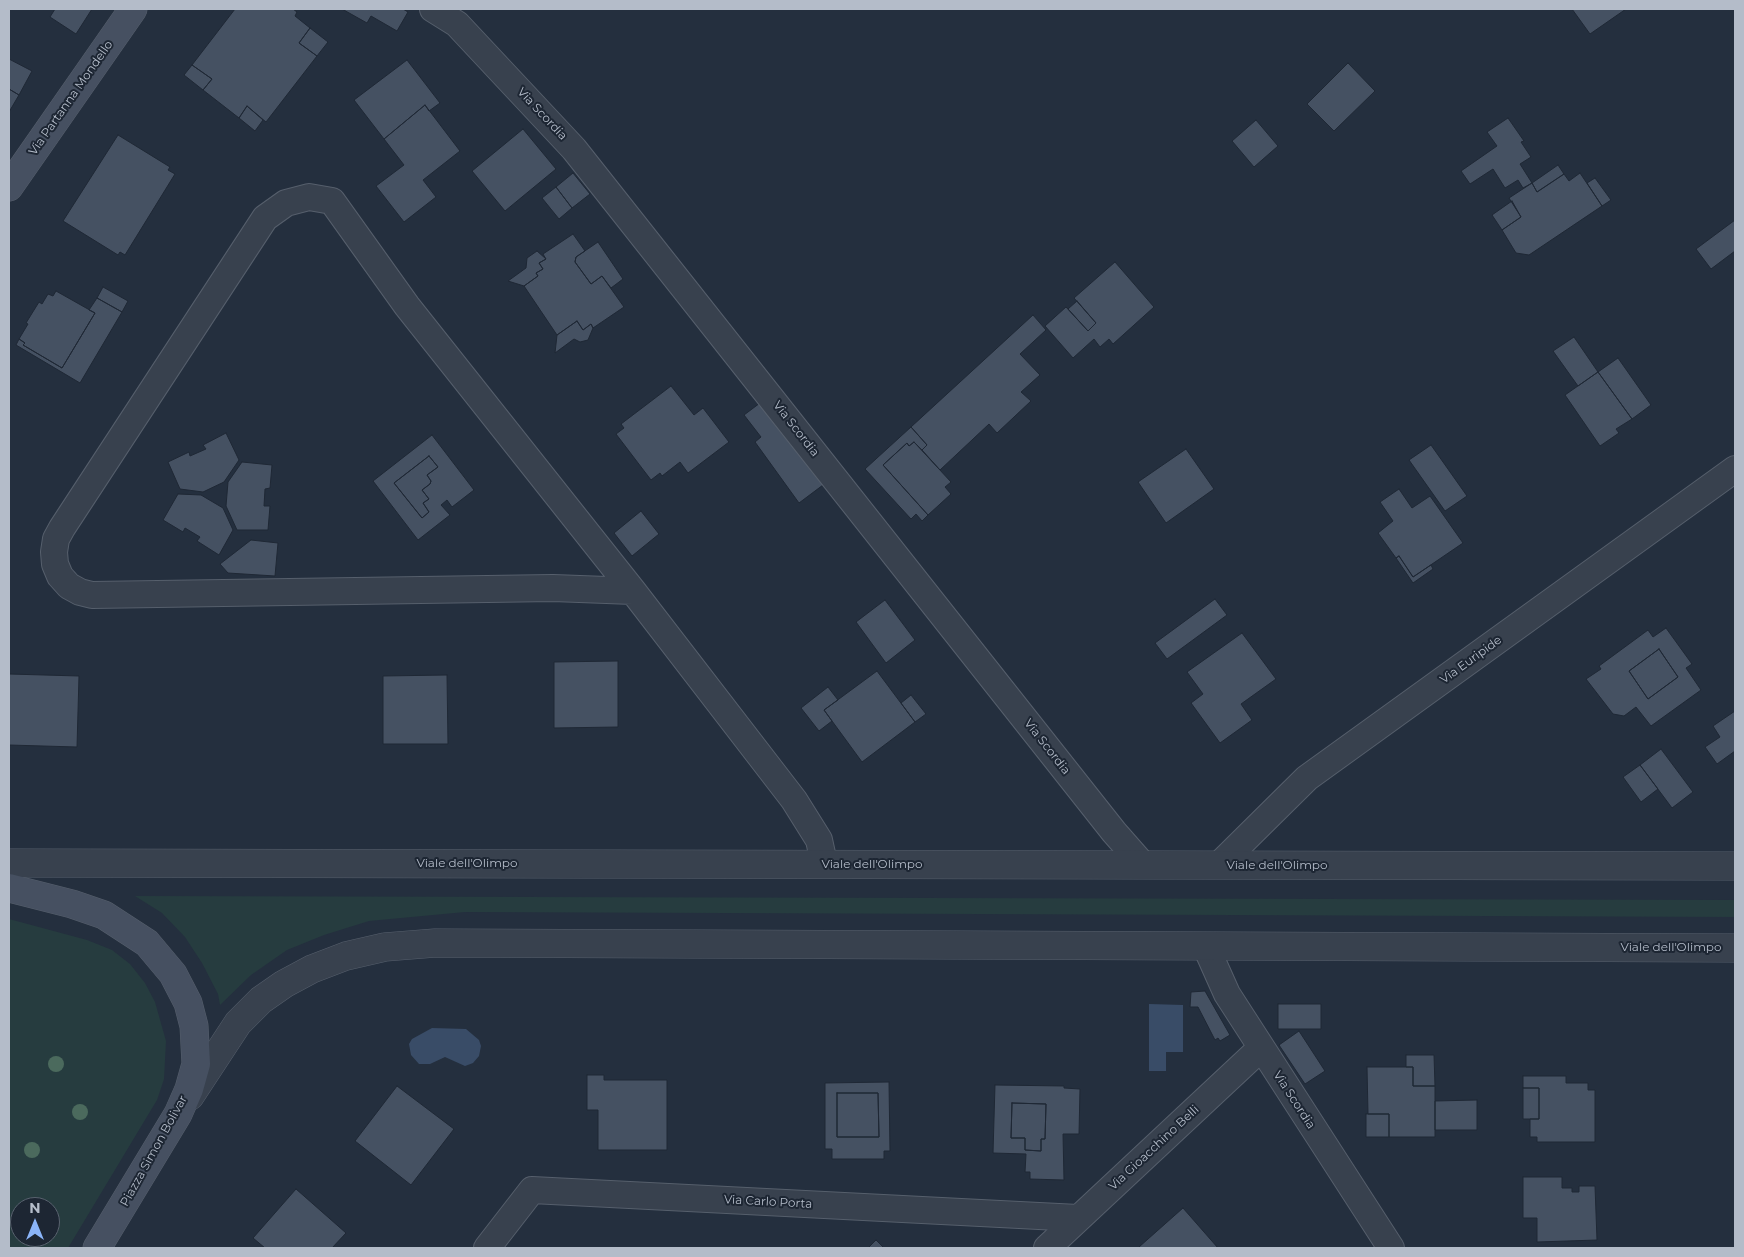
<!DOCTYPE html>
<style>
body{margin:0}
#map{position:relative;width:1744px;height:1257px;overflow:hidden;background:#242f3e;font-family:Montserrat,sans-serif}
canvas{display:block}
.frame{position:absolute;inset:0;border:10px solid #b4bcc9;pointer-events:none}
.north{position:absolute;left:10px;top:1197px;width:50px;height:50px;box-sizing:border-box;background:#1d2633;border:1px solid #59626f;border-radius:50%;rotate:0deg;font-size:14px;font-weight:700;line-height:20px;text-align:center;color:#b4bcc9}
.north::after{content:'';display:block;margin:auto;width:18px;height:22px;background:#8ab4f8;clip-path:polygon(50% 0,100% 100%,50% 72%,0 100%)}
</style>
<div id="map">
<canvas width="1744" height="1257"></canvas>
<div class="frame"></div>
<div class="north">N</div>
</div>
<script>
const ctx = document.querySelector('canvas').getContext('2d');
ctx.lineJoin = 'round';
function fillPath(path, color) { ctx.fillStyle = color; ctx.fill(path, 'evenodd'); }
const toPath = rows => new Path2D(rows.map(r => 'M' + r).join(''));
function strokePath(path, color, width, dash) { ctx.strokeStyle = color; ctx.lineWidth = width; ctx.lineCap = dash ? 'butt' : 'round'; ctx.setLineDash(dash || []); ctx.stroke(path); }
function drawText(font, color, halo, rows, align = 'center') {
  ctx.font = font + ' Montserrat,sans-serif'; ctx.lineWidth = 4; ctx.setLineDash([]); ctx.textBaseline = 'middle'; ctx.strokeStyle = halo; ctx.fillStyle = color; for (const [text, x, y, turn = 0] of rows) {
    ctx.save(); ctx.translate(x, y); ctx.rotate((+turn || 0) * Math.PI / 180); ctx.textAlign = isNaN(turn) ? turn : align; if (halo) ctx.strokeText(text, 0, 0); ctx.fillText(text, 0, 0); ctx.restore();
  }
}
fillPath(toPath([
 [135,896,1735,900,1735,917,465,912,369,921,324,935,287,950,251,975,220,1005,218,994,202,963,185,937,162,913],
 [9,919,87,940,112,950,130,964,145,983,155,1002,166,1041,164,1079,157,1100,68,1248,9,1248],
 [20,1207,50,1207,50,1237,20,1237]
]), '#263c3f');
fillPath(toPath([
 [1149,1004,1183,1005,1183,1052,1166,1052,1166,1071,1149,1071],
 [432,1028,466,1029,479,1040,481,1046,479,1056,473,1063,465,1066,445,1057,430,1064,419,1064,411,1055,409,1044,412,1039]
]), '#394c67');
const building = toPath([
 [55,9,92,9,76,34,50,17,55,9],
 [235,9,293,9,297,12,295,16,310,28,299,43,317,56,266,122,247,106,239,118,203,90,212,79,192,65,235,9],
 [342,9,403,9,408,12,397,31,371,16,367,23,342,9],
 [1572,9,1626,9,1590,34,1572,9],
 [310,28,328,42,317,56,299,43,310,28],
 [9,59,32,71,19,95,9,89,9,59],
 [407,60,440,103,429,111,425,105,384,139,354,100,407,60],
 [1348,63,1375,91,1334,131,1307,104,1348,63],
 [192,65,212,79,203,90,184,75,192,65],
 [9,89,19,95,9,112,9,89],
 [425,105,460,151,423,180,436,197,404,222,376,186,404,165,384,139,425,105],
 [247,106,263,120,255,131,239,118,247,106],
 [1508,118,1524,141,1521,142,1531,157,1520,164,1532,183,1523,188,1518,180,1505,188,1493,169,1470,184,1461,171,1497,146,1487,132,1508,118],
 [1256,120,1278,146,1254,167,1232,141,1256,120],
 [523,129,556,169,505,211,472,171,523,129],
 [118,135,170,167,168,170,175,174,125,255,120,252,118,255,63,221,118,135],
 [1558,165,1564,174,1537,192,1532,183,1558,165],
 [573,173,590,194,572,208,556,187,573,173],
 [1580,173,1602,206,1529,255,1516,253,1502,230,1521,217,1509,198,1532,183,1537,192,1564,174,1569,181,1580,173],
 [1595,178,1611,200,1602,206,1587,183,1595,178],
 [556,187,572,208,559,219,542,198,556,187],
 [1512,201,1521,217,1502,230,1492,215,1512,201],
 [1735,220,1735,251,1711,269,1696,249,1735,220],
 [573,234,585,251,576,257,575,262,591,284,602,276,624,307,593,328,591,324,583,330,577,321,557,335,524,286,538,276,536,273,543,269,539,263,546,259,543,254,573,234],
 [598,242,623,279,611,288,602,276,591,284,575,262,576,257,598,242],
 [537,251,546,259,539,263,543,269,536,273,538,276,524,286,508,281,526,268,527,258,537,251],
 [1115,262,1154,307,1113,344,1109,339,1100,347,1094,339,1073,358,1045,326,1066,307,1088,331,1096,323,1074,298,1115,262],
 [103,287,128,301,122,312,97,298,103,287],
 [56,291,95,313,62,368,23,345,25,343,19,339,28,324,26,323,39,302,42,304,48,294,53,296,56,291],
 [97,298,122,312,80,383,16,345,19,339,25,343,23,345,62,368,95,313,89,310,97,298],
 [1077,301,1096,323,1088,331,1068,309,1077,301],
 [1033,315,1046,330,1020,354,1040,375,1021,392,1031,401,997,433,989,424,940,470,922,450,927,445,911,427,1033,315],
 [577,321,583,330,591,324,593,328,588,340,580,342,574,339,555,353,557,335,577,321],
 [1574,337,1598,372,1578,386,1553,351,1574,337],
 [1618,358,1651,405,1632,419,1598,372,1618,358],
 [1598,372,1632,419,1616,429,1619,433,1600,446,1565,395,1598,372],
 [671,386,694,415,703,408,729,442,688,473,680,462,662,476,660,473,651,480,616,434,624,428,621,424,671,386],
 [760,403,823,485,799,503,755,442,761,437,744,415,760,403],
 [911,427,927,445,922,450,914,442,909,446,907,443,883,465,928,515,922,521,916,514,911,519,865,469,911,427],
 [226,433,239,460,224,482,203,492,180,489,168,462,189,452,190,456,206,449,203,445,226,433],
 [432,435,474,490,452,507,447,500,441,505,450,515,418,540,373,481,432,435],
 [429,456,438,467,427,475,431,481,430,484,422,490,429,499,423,503,429,512,422,518,394,483,429,456],
 [914,442,951,482,945,487,951,494,928,515,883,465,907,443,909,446,914,442],
 [1431,445,1467,496,1445,511,1409,460,1431,445],
 [1186,449,1214,489,1166,523,1138,482,1186,449],
 [429,456,438,467,427,475,431,481,430,484,422,490,429,499,423,503,429,512,422,518,394,483,429,456],
 [242,462,272,465,270,488,265,489,264,506,270,506,268,530,237,530,226,506,228,482,242,462],
 [1399,489,1412,508,1430,496,1463,543,1413,577,1399,556,1396,558,1378,533,1393,521,1380,502,1399,489],
 [178,494,201,495,223,508,233,530,219,555,197,541,200,537,185,528,183,532,163,520,178,494],
 [641,511,659,534,632,556,614,533,641,511],
 [251,540,278,543,275,576,228,573,220,564,251,540],
 [1399,556,1413,577,1431,565,1433,569,1413,583,1396,558,1399,556],
 [1215,599,1227,615,1167,659,1155,643,1215,599],
 [885,600,915,640,886,663,856,622,885,600],
 [1666,628,1692,664,1686,668,1701,690,1651,726,1636,707,1624,716,1613,714,1586,679,1601,669,1599,666,1648,630,1653,637,1666,628],
 [1659,649,1678,677,1648,699,1629,671,1659,649],
 [1242,633,1276,679,1241,704,1252,720,1220,743,1191,703,1203,694,1187,672,1242,633],
 [1659,649,1678,677,1648,699,1629,671,1659,649],
 [618,661,618,727,554,728,554,662,618,661],
 [877,671,915,722,862,762,824,710,877,671],
 [9,674,79,676,77,747,9,745,9,674],
 [447,675,448,744,383,744,383,676,447,675],
 [828,687,838,700,824,710,832,721,819,731,801,708,828,687],
 [911,695,926,714,915,722,901,703,911,695],
 [1735,711,1735,751,1717,764,1705,747,1720,737,1713,726,1735,711],
 [1661,749,1693,792,1672,808,1640,765,1661,749],
 [1640,765,1658,789,1641,802,1623,777,1640,765],
 [1205,991,1230,1035,1220,1041,1218,1038,1215,1040,1198,1007,1190,1007,1191,992,1205,991],
 [1278,1004,1321,1004,1321,1029,1278,1029,1278,1004],
 [1299,1031,1325,1071,1305,1084,1279,1045,1299,1031],
 [1406,1055,1434,1055,1435,1086,1413,1086,1413,1067,1406,1067,1406,1055],
 [1367,1067,1413,1067,1413,1086,1435,1086,1435,1137,1389,1137,1389,1114,1368,1114,1367,1067],
 [587,1075,604,1075,604,1080,667,1080,667,1150,598,1150,598,1110,587,1110,587,1075],
 [1523,1076,1566,1076,1566,1083,1588,1083,1588,1090,1595,1090,1595,1142,1537,1142,1537,1137,1530,1137,1530,1119,1539,1119,1539,1088,1523,1088,1523,1076],
 [889,1082,890,1151,884,1151,884,1159,832,1159,832,1149,825,1149,825,1083,889,1082],
 [837,1093,878,1093,879,1137,837,1137,837,1093],
 [995,1085,1064,1086,1064,1088,1080,1089,1079,1134,1063,1134,1064,1180,1030,1179,1030,1172,1025,1172,1026,1154,993,1153,995,1085],
 [1012,1103,1046,1104,1045,1139,1041,1139,1041,1151,1025,1150,1025,1138,1011,1138,1012,1103],
 [397,1086,454,1129,411,1185,355,1141,397,1086],
 [1523,1088,1539,1088,1539,1119,1523,1119,1523,1088],
 [837,1093,878,1093,879,1137,837,1137,837,1093],
 [1477,1100,1477,1130,1435,1130,1435,1101,1477,1100],
 [1012,1103,1046,1104,1045,1139,1041,1139,1041,1151,1025,1150,1025,1138,1011,1138,1012,1103],
 [1366,1114,1389,1114,1389,1137,1366,1137,1366,1114],
 [1523,1177,1562,1177,1562,1188,1572,1188,1572,1192,1579,1192,1579,1186,1595,1186,1597,1240,1537,1242,1537,1218,1523,1218,1523,1177],
 [296,1189,346,1233,332,1248,265,1248,253,1238,296,1189],
 [1183,1208,1218,1248,1140,1248,1139,1247,1183,1208],
 [876,1240,884,1248,868,1248,876,1240]
]);
fillPath(building, '#455162');
strokePath(building, '#1f2835', 1);
const minor = toPath([
 [433,9,457,24,574,149,1114,832,1143,865],
 [633,591,553,588,92,595,80,592,69,586,60,576,55,564,54,552,56,539,62,528,265,218,286,203,309,197,332,201,407,306,633,591,794,800,819,840,824,863],
 [1219,865,1307,778,1735,469],
 [1206,947,1227,994,1391,1248],
 [487,1248,532,1190,1078,1218],
 [1047,1248,1261,1048]
]);
const tertiary = toPath([
 [9,863,1735,866],
 [190,1096,238,1023,261,1000,284,984,312,969,346,956,385,947,435,943,1735,948]
]);
const secondary = toPath([
 [9,187,133,9],
 [9,888,72,904,104,915,147,943,173,974,188,1003,194,1026,196,1064,189,1089,178,1114,97,1248]
]);
strokePath(minor, '#565f6c', 28);
strokePath(tertiary, '#565f6c', 29);
strokePath(secondary, '#565f6c', 29);
strokePath(minor, '#38414e', 26);
strokePath(tertiary, '#38414e', 28);
strokePath(secondary, '#465061', 28);
ctx.fillStyle = '#4b6a5d';
for (const [x, y] of [
 [56,1064],
 [80,1112],
 [32,1150]
]) { ctx.beginPath(); ctx.arc(x, y, 8, 0, 2 * Math.PI); ctx.fill(); }
drawText('12px', '#b4bcc9', '#1d2633', [
 ["Via Partanna Mondello",71,98,-55],
 ["Via Scordia",542,114,47],
 ["Via Scordia",796,429,52],
 ["Via Euripide",1471,660,-36],
 ["Via Scordia",1047,747,52],
 ["Viale dell'Olimpo",467,863],
 ["Viale dell'Olimpo",872,864],
 ["Viale dell'Olimpo",1277,865],
 ["Viale dell'Olimpo",1671,947],
 ["Via Scordia",1294,1100,57],
 ["Via Gioacchino Belli",1154,1148,-43],
 ["Piazza Simon Bolivar",154,1151,-61],
 ["Via Carlo Porta",768,1202,3]
]);
</script>
